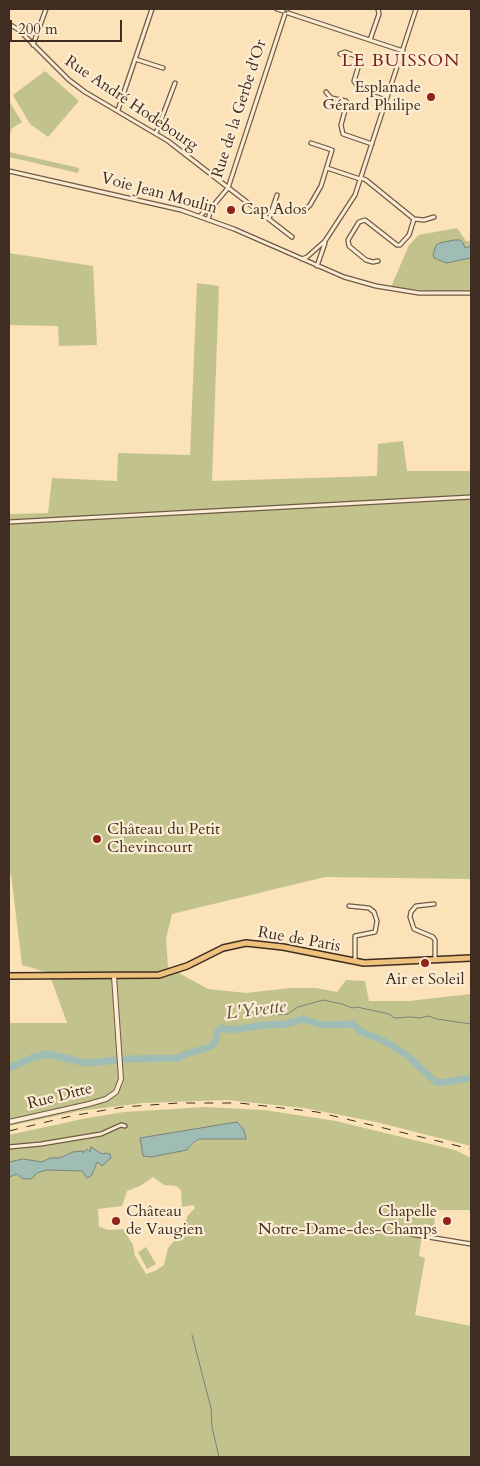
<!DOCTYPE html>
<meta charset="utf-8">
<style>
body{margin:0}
#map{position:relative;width:480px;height:1466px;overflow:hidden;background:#fbe2b9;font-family:Cardo,serif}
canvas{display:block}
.frame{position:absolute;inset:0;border:10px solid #3f2d21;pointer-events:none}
.scale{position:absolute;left:10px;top:20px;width:112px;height:22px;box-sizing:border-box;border:2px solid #3f2d21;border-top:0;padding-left:6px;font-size:15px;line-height:18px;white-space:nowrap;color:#3f2d21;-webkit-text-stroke:4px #fcecd2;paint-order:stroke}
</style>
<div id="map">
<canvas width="480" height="1466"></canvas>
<div class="frame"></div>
<div class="scale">200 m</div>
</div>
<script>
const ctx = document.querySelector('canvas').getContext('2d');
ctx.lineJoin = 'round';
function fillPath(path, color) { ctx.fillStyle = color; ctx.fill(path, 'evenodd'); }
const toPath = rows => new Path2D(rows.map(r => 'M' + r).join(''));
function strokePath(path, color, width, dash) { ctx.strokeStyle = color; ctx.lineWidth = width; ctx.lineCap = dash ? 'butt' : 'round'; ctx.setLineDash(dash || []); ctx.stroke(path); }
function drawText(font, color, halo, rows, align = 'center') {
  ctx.font = font + ' Cardo,serif'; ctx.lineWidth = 4.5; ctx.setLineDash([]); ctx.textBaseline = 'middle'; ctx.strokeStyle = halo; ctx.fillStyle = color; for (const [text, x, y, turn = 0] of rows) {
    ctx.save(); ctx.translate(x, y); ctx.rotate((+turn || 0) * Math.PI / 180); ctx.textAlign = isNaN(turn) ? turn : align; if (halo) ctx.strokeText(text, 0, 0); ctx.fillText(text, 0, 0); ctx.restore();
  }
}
fillPath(toPath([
 [45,71,79,101,48,137,30,124,13,95],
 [9,101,22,122,11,129,12,131,9,132],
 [9,152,79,168,78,173,9,157],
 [457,228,466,241,471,241,471,291,440,292,391,287,409,245,419,235],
 [9,253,93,266,97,345,59,346,58,326,9,325],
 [197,283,219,286,212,481,377,476,378,444,403,441,407,471,471,471,471,879,325,877,172,914,166,939,168,967,208,989,246,993,291,988,316,988,337,992,346,980,365,981,369,1001,409,1001,471,994,471,1146,376,1122,304,1108,227,1100,143,1103,79,1111,9,1126,9,1023,67,1023,49,973,22,965,11,874,9,875,9,514,48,513,52,478,117,481,118,453,190,455],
 [205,1107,264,1110,336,1121,455,1150,471,1158,471,1210,435,1210,434,1236,422,1235,419,1256,425,1258,415,1315,471,1326,471,1457,9,1457,9,1177,17,1174,23,1179,47,1170,82,1171,92,1175,97,1162,102,1154,91,1148,91,1152,64,1155,59,1158,50,1158,42,1163,23,1159,10,1163,9,1162,9,1135,87,1118,124,1112],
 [164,1135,245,1138,199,1139,187,1150,163,1155,143,1156,141,1138],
 [153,1177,164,1185,176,1186,181,1190,182,1207,193,1205,195,1208,188,1215,182,1232,168,1248,164,1265,155,1271,146,1274,135,1256,133,1245,123,1229,109,1230,99,1227,98,1209,122,1206,127,1191,140,1186],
 [146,1247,156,1264,147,1269,138,1252]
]), '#c2c28c');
const water = toPath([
 [454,240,460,240,463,243,465,248,471,246,471,258,446,263,434,258,433,255,436,245,440,243,454,240],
 [237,1122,244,1130,246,1139,199,1139,193,1143,187,1150,151,1157,143,1156,140,1138,237,1122],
 [91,1147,102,1154,104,1153,110,1154,111,1158,102,1166,97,1162,92,1175,87,1178,82,1171,47,1170,37,1173,31,1179,23,1179,17,1174,9,1177,9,1162,23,1159,42,1162,50,1158,59,1158,73,1152,83,1151,83,1153,87,1149,90,1152,91,1147]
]);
fillPath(water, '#a0bdb5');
strokePath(water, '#79837a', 1);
strokePath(toPath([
 [271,1015,288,1014,298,1007,323,1000,342,1004,352,1008,357,1007,389,1014,394,1018,411,1017,420,1018,428,1016,437,1019,471,1024],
 [192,1335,211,1408,212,1427,219,1457]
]), '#79837a', 1);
strokePath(toPath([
 [9,1068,34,1057,48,1054,81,1062,91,1063,126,1059,178,1058,186,1054,210,1047,216,1041,217,1033,221,1028,232,1030,264,1025,287,1024,303,1019,322,1025,353,1024,360,1031,384,1041,407,1055,430,1077,438,1083,471,1078]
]), '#a0bdb5', 7);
const minor = toPath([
 [277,9,283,11],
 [286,9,287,9],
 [288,13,403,51],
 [9,24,19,30,69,80,85,92,168,141,292,237],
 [370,40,379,14,378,9],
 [33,45,46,9],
 [340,54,345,52,361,58,354,81,357,85,387,96],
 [135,59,163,68],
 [326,92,331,98,346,101,347,103,341,125,343,134,372,144],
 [118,110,152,9],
 [156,133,175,83],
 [327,168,360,179],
 [9,171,181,210,234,229,344,277,376,286,419,293,471,293],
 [361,178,366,180,414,219,424,220,434,217],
 [305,210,310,205,321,186,332,150,311,143],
 [200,216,205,211,212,208],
 [208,219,212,207,228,188,285,14],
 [269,219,277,195],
 [302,259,307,257,325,241,355,195,416,9],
 [378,261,373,262,366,260,349,246,348,240,359,222,365,220,397,245,400,245,409,235,414,219],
 [317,266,325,243],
 [9,522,471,497],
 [434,904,416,906,411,912,410,917,414,929,433,937,435,940,435,959],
 [349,906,369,908,374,912,377,921,375,932,355,936,355,961],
 [9,1147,41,1144,101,1134,121,1125,125,1126],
 [410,1234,471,1244]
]);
const tertiary = toPath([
 [9,1122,89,1104,106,1099,116,1092,121,1079,114,976]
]);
const primary = toPath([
 [9,976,159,975,187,966,223,948,246,943,283,947,364,963,471,958]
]);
strokePath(minor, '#6e5a47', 5.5);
strokePath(tertiary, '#6e5a47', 6);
strokePath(primary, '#3f2d21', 8);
strokePath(minor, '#fcecd2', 3);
strokePath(tertiary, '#fcecd2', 4);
strokePath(primary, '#eec17c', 5);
strokePath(toPath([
 [9,1131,71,1116,123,1107,178,1103,239,1103,317,1112,471,1149]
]), '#3f2d21', 1, [9, 9]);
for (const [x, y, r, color] of [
 [431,97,5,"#8f2418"],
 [231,210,5,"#8f2418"],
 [97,839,5,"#8f2418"],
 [425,963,5,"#8f2418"],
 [116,1221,5,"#8f2418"],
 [447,1221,5,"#8f2418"]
]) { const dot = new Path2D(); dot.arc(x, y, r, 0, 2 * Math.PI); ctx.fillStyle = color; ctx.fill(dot); strokePath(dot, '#fcecd2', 2); }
drawText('16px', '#3f2d21', '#fcecd2', [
 ["Esplanade",421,88,"right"],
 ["Gérard Philipe",421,106,"right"],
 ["Cap Ados",241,210],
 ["Château du Petit",107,830],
 ["Chevincourt",107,848],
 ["Air et Soleil",425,980,"center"],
 ["Château",126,1212],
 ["de Vaugien",126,1230],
 ["Chapelle",437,1212,"right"],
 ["Notre-Dame-des-Champs",437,1230,"right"]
], 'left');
drawText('16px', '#3f2d21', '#fcecd2', [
 ["Rue André Hodebourg",131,104,34],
 ["Rue de la Gerbe d'Or",240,109,-72],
 ["Voie Jean Moulin",159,194,15],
 ["Rue de Paris",299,940,10],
 ["Rue Ditte",60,1097,-14]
]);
ctx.letterSpacing = '1px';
drawText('18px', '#7a1f14', '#fcecd2', [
 ["LE BUISSON",401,62]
]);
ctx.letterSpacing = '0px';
drawText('italic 18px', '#575146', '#fcecd2', [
 ["L'Yvette",256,1011,-7]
]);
</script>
